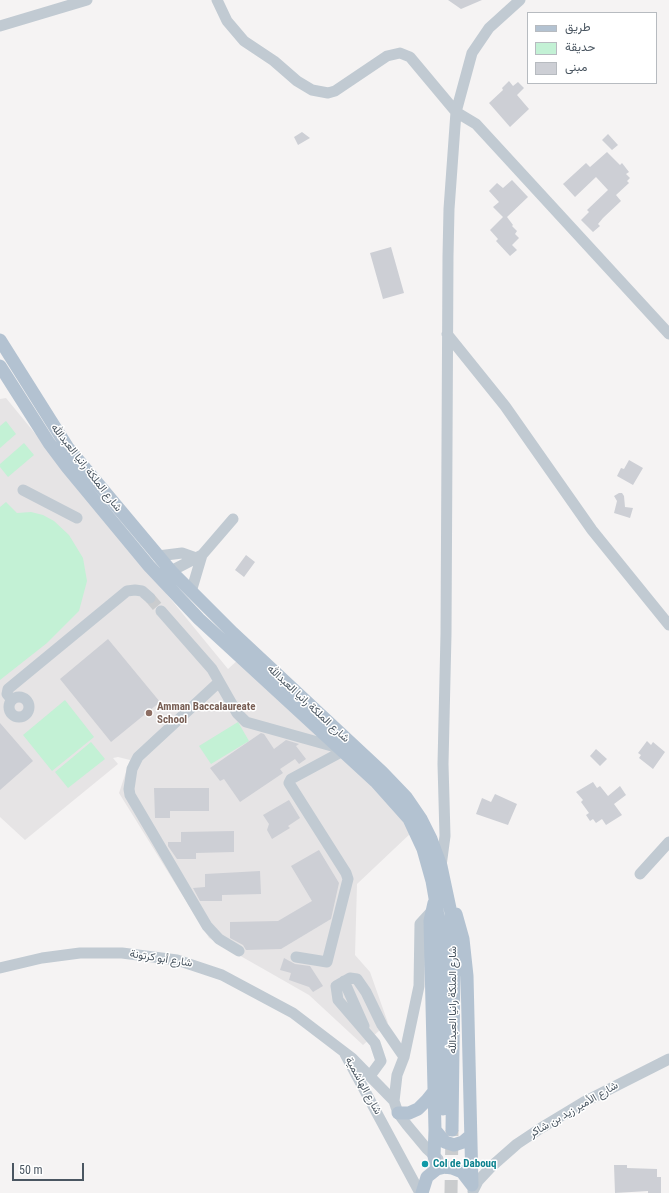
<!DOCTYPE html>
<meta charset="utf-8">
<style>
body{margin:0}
#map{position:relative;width:669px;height:1193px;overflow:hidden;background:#f5f3f3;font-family:"Roboto Condensed",Vazirmatn,sans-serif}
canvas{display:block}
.legend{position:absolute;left:527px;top:12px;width:130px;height:72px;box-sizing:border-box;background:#fff;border:1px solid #b7bbc0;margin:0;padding:5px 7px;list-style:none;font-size:12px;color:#4a5661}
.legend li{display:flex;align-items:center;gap:8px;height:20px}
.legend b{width:20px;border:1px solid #b7bbc0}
.scale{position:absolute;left:12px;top:1163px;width:72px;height:18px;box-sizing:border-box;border:2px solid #4a5661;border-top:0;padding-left:5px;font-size:12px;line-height:14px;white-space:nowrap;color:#4a5661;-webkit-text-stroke:3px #fff;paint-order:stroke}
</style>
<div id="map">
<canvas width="669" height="1193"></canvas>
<ul class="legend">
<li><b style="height:5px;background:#b3c2d1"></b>طريق</li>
<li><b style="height:11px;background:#c3f1d5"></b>حديقة</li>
<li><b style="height:11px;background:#cdcfd5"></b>مبنى</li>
</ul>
<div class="scale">50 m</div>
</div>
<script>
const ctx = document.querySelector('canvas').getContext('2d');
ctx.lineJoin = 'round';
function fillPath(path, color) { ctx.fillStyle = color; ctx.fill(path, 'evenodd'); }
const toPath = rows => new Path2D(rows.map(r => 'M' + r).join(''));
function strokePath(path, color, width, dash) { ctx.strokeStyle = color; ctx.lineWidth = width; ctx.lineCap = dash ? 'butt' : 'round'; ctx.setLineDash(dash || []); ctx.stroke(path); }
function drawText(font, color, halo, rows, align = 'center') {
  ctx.font = font + ' "Roboto Condensed",Vazirmatn,sans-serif'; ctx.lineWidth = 3; ctx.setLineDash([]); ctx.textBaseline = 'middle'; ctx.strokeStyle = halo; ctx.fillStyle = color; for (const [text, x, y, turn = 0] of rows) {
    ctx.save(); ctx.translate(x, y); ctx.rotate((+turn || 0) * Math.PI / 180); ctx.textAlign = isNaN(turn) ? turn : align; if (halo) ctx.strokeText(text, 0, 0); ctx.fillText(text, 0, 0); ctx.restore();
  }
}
fillPath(toPath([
 [6,398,228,669,239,659,407,816,412,832,357,884,355,955,370,972,388,1023,363,1045,309,995,209,938,119,793,130,760,118,757,113,758,118,764,25,840,0,817,0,399]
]), '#e6e4e5');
fillPath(toPath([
 [6,421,16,434,0,448,0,426],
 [24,443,34,455,8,477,0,467,0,464],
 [6,502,17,513,31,512,43,515,54,521,69,535,83,558,87,581,79,611,47,643,0,680,0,507],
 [65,700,94,737,52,771,23,735],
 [238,722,249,741,211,764,199,746],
 [91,742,105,759,68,788,55,772]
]), '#c3f1d5');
fillPath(toPath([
 [448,0,482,0,461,9],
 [509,81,513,86,518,82,524,88,517,95,529,109,510,127,489,103,503,90,502,88],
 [302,132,310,138,298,145,294,137],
 [608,134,618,145,612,150,602,140],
 [607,152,620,165,622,163,629,172,626,174,630,178,627,181,629,183,616,195,621,201,603,218,598,224,600,226,593,232,581,220,589,212,587,210,608,190,596,177,575,197,563,184,586,163,590,167],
 [512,180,528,197,507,217,513,225,512,226,517,231,515,234,519,238,512,245,517,250,510,256,496,241,498,239,490,230,503,217,493,207,499,202,489,191,497,183,503,188],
 [391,247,404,293,383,299,370,253],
 [629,460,643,468,633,485,617,476,621,468,624,469],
 [619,493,622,493,624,496,625,507,633,508,630,518,614,513,617,501,614,496],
 [246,555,255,562,244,577,235,570],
 [108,639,160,702,111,742,60,679],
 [0,723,33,761,0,790],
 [261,733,264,734,274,749,286,740,299,744,296,746,306,759,299,764,295,759,280,769,283,773,240,802,224,779,220,781,210,768],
 [647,741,651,745,653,742,665,752,653,769,639,758,641,755,638,753],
 [596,749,607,759,600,766,590,756],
 [593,782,597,788,600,786,608,796,620,786,626,795,614,804,622,815,606,825,602,819,596,823,593,819,590,821,586,815,589,813,581,802,583,800,576,792],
 [154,788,209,788,209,811,170,811,170,818,155,818],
 [495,794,517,804,508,825,476,814,482,798,491,802],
 [289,800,300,818,288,826,290,828,272,839,267,830,269,824,263,815],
 [234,831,234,852,196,853,196,859,177,859,168,846,168,842,181,842,181,832],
 [319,850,339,883,331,919,281,949,246,950,243,945,230,938,230,922,278,921,312,901,291,866],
 [260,871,261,894,222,895,222,901,200,901,193,888,205,887,205,874],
 [284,958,295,964,310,966,323,986,313,992,309,987,289,980,291,973,280,970],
 [614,1165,627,1165,627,1168,657,1169,657,1177,661,1177,661,1193,648,1193,648,1191,615,1193]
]), '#cdcfd5');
strokePath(toPath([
 [150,598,161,611]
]), '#caccce', 11, [11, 5.5]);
strokePath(toPath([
 [451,1193,452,1130]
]), '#caccce', 13, [13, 6]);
strokePath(toPath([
 [217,0,227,21,244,41,274,61,297,81,312,90,328,93,335,91,387,56,400,53,410,57,456,112,476,124,669,334],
 [0,26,87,0],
 [447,334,505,406,592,530,669,625],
 [23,490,77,518],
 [158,556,182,553,196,558],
 [171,571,202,555,233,519],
 [191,592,202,555],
 [161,611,212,669,237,713,246,722,339,748],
 [219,682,138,757,132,769,129,789,130,795,207,926,219,939,239,951],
 '9 707a10 10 0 1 1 20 0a10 10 0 1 1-20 0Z',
 [12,700,7,694,8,689,127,591,135,590,142,591,150,598],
 [441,866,445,836,443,764,446,634,448,256,449,209,456,112,472,53,489,28,520,0],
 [640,874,669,842],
 [296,957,327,962,348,879,346,873,289,783,291,779,343,751],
 [0,968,42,958,80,953,122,953,177,960,222,975,293,1013,352,1058,394,1101,398,1113,407,1125,427,1149,438,1159],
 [344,981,364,1026],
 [345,1054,420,1193],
 [370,1076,381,1061,375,1043,338,1000,336,986,350,978,357,979,366,992,382,1025,404,1057],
 [394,1101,397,1075,404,1057,419,986,420,924,431,912],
 [473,1191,478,1181,492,1166,517,1144,541,1128,584,1102,669,1059]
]), '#c1cad2', 11);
strokePath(toPath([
 [0,340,68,448,171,571,233,633,382,772,406,797,421,819,431,839,441,866,451,913,454,969,452,1130],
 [0,366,49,443,67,467,149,566,199,619,376,782,409,819,423,849,432,881,440,927,443,956,443,1109],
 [434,903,430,921,435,1130,434,1156,437,1169],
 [456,914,463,939,467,976,472,1185],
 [398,1113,409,1113,418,1109,427,1100,435,1090],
 [435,1130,445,1142,454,1145,463,1142,470,1136],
 [422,1193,427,1177,437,1169,445,1167,452,1168,462,1172,472,1185]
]), '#b3c2d1', 13);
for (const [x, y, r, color] of [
 [149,713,4,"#8d6e63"],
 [425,1164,4,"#0f9aa8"]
]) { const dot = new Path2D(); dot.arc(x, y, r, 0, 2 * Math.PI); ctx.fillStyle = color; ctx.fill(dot); strokePath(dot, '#fff', 1.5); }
drawText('11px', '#4a5661', '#fff', [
 ["شارع الملكة رانيا العبدالله",86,468,52],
 ["شارع الملكة رانيا العبدالله",308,704,43],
 ["شارع أبو كرتونة",161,959,9],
 ["شارع الملكة رانيا العبدالله",453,1000,-90],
 ["شارع الهاشمية",363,1086,61],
 ["شارع الأمير زيد بن شاكر",574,1110,-30]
]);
drawText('bold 11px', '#785e54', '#fff', [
 ["Amman Baccalaureate",157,707],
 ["School",157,720]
], 'left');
drawText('bold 11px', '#0d838f', '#fff', [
 ["Col de Dabouq",433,1164]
], 'left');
</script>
